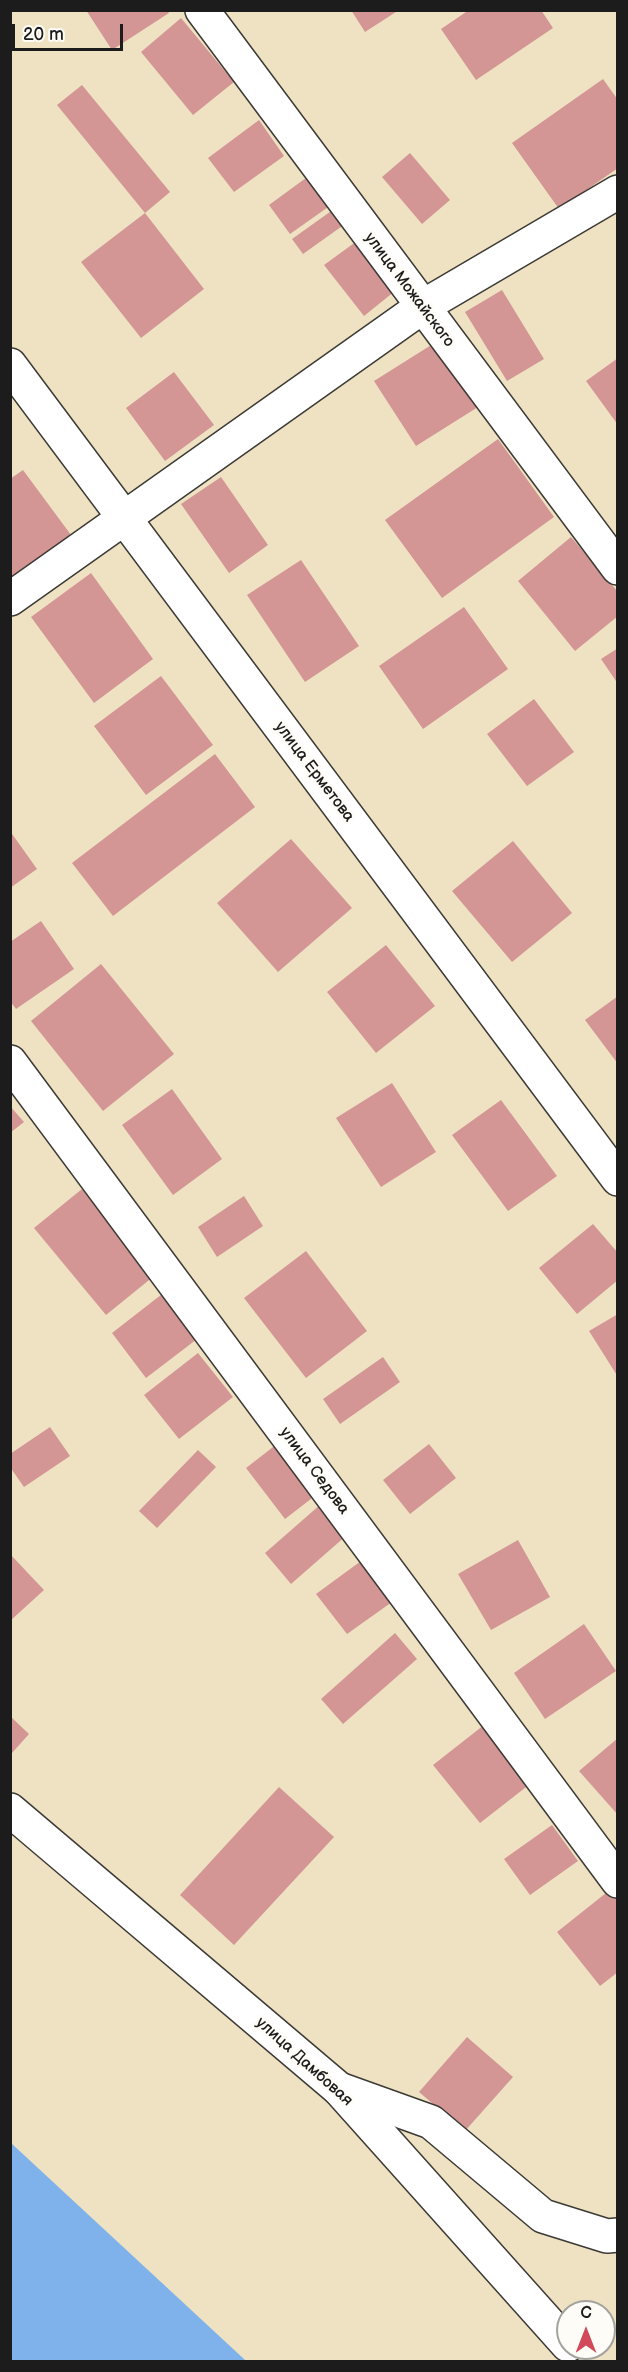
<!DOCTYPE html>
<meta charset="utf-8">
<style>
body{margin:0}
#map{position:relative;width:628px;height:2372px;overflow:hidden;background:#eee2c2;font-family:"Balsamiq Sans",sans-serif}
canvas{display:block}
.frame{position:absolute;inset:0;border:12px solid #1c1c1c;pointer-events:none}
.north{position:absolute;left:556px;top:2300px;width:60px;height:60px;box-sizing:border-box;background:#fdfcf7;border:2px solid #a3a29f;border-radius:50%;rotate:0deg;font-size:16px;font-weight:700;line-height:24px;text-align:center;color:#1c1c1c}
.north::after{content:'';display:block;margin:auto;width:21px;height:27px;background:#d1495b;clip-path:polygon(50% 0,100% 100%,50% 72%,0 100%)}
.scale{position:absolute;left:12px;top:24px;width:111px;height:27px;box-sizing:border-box;border:3px solid #1c1c1c;border-top:0;padding-left:8px;font-size:18px;line-height:21px;white-space:nowrap;color:#1c1c1c;-webkit-text-stroke:4px #fdfcf7;paint-order:stroke}
</style>
<div id="map">
<canvas width="628" height="2372"></canvas>
<div class="frame"></div>
<div class="north">С</div>
<div class="scale">20 m</div>
</div>
<script>
const ctx = document.querySelector('canvas').getContext('2d');
ctx.lineJoin = 'round';
function fillPath(path, color) { ctx.fillStyle = color; ctx.fill(path, 'evenodd'); }
const toPath = rows => new Path2D(rows.map(r => 'M' + r).join(''));
function strokePath(path, color, width, dash) { ctx.strokeStyle = color; ctx.lineWidth = width; ctx.lineCap = dash ? 'butt' : 'round'; ctx.setLineDash(dash || []); ctx.stroke(path); }
function drawText(font, color, halo, rows, align = 'center') {
  ctx.font = font + ' "Balsamiq Sans",sans-serif'; ctx.lineWidth = 6; ctx.setLineDash([]); ctx.textBaseline = 'middle'; ctx.strokeStyle = halo; ctx.fillStyle = color; for (const [text, x, y, turn = 0] of rows) {
    ctx.save(); ctx.translate(x, y); ctx.rotate((+turn || 0) * Math.PI / 180); ctx.textAlign = isNaN(turn) ? turn : align; if (halo) ctx.strokeText(text, 0, 0); ctx.fillText(text, 0, 0); ctx.restore();
  }
}
fillPath(toPath([
 [11,2143,244,2359,246,2361,11,2361]
]), '#7fb1eb');
fillPath(toPath([
 [86,10,167,10,169,13,112,50],
 [351,10,399,10,365,32],
 [469,10,541,10,553,28,476,80,441,29],
 [181,18,234,82,193,115,141,52],
 [603,79,618,100,618,168,559,209,512,143],
 [82,85,170,192,145,213,204,289,141,338,81,262,145,213,57,105],
 [259,120,284,156,234,192,208,158],
 [410,153,450,200,422,224,382,177],
 [310,175,331,205,290,234,269,205],
 [334,209,345,224,303,254,292,239],
 [357,241,395,291,364,316,324,265],
 [502,290,544,359,507,381,465,312],
 [436,342,478,407,416,446,374,381],
 [618,358,618,425,586,381],
 [174,372,214,425,165,461,126,408],
 [498,439,554,517,442,598,385,520],
 [23,470,74,539,10,585,10,479],
 [221,477,268,545,229,573,181,504],
 [571,537,618,592,618,616,575,651,518,581],
 [301,560,359,646,305,682,247,595],
 [91,573,153,659,94,703,31,617],
 [464,607,508,669,423,729,379,666],
 [618,648,618,684,601,659],
 [161,676,213,745,146,795,94,726],
 [534,699,574,752,527,786,487,734],
 [215,754,255,807,113,916,72,863],
 [10,831,37,869,10,888],
 [291,839,352,908,278,972,217,903],
 [513,841,572,913,512,962,452,891],
 [41,921,74,969,16,1009,10,1001,10,942],
 [386,945,435,1006,376,1053,327,992],
 [101,964,174,1054,103,1111,31,1021],
 [618,996,618,1064,585,1020],
 [392,1083,436,1152,381,1187,336,1118],
 [172,1089,222,1159,173,1195,122,1125],
 [501,1100,557,1176,508,1211,452,1135],
 [10,1106,24,1122,10,1133],
 [82,1189,154,1276,106,1315,34,1228],
 [244,1196,263,1226,217,1257,198,1227],
 [593,1224,618,1253,618,1280,577,1314,539,1268],
 [306,1251,367,1331,306,1378,244,1298],
 [166,1291,201,1336,146,1378,112,1333],
 [618,1314,618,1377,589,1331],
 [198,1353,233,1397,179,1439,144,1395],
 [383,1357,400,1382,340,1424,323,1399],
 [50,1427,70,1456,24,1487,10,1467,10,1454],
 [277,1444,316,1495,285,1519,246,1468],
 [429,1444,456,1478,410,1514,383,1480],
 [198,1450,216,1467,157,1528,139,1511],
 [321,1504,347,1535,291,1584,265,1553],
 [518,1540,550,1597,491,1630,458,1574],
 [10,1554,44,1590,10,1621],
 [361,1561,392,1602,347,1634,316,1594],
 [584,1624,616,1671,545,1719,514,1673],
 [395,1633,417,1659,343,1724,321,1699],
 [10,1716,29,1734,12,1753,10,1752],
 [484,1725,530,1784,480,1823,433,1765],
 [618,1738,618,1815,579,1771],
 [279,1787,334,1837,234,1945,180,1895],
 [552,1825,578,1861,530,1895,504,1859],
 [611,1889,618,1897,618,1972,600,1986,557,1932],
 [467,2037,513,2077,465,2131,419,2092]
]), '#d39695');
const minor = toPath([
 [202,10,618,568],
 [10,365,618,1179],
 [10,599,422,307,618,192],
 [10,1062,618,1881],
 [339,2089,431,2122,543,2216,607,2236,618,2235]
]);
const tertiary = toPath([
 [10,1810,339,2089,568,2345]
]);
strokePath(minor, '#3c3a35', 36);
strokePath(tertiary, '#3c3a35', 36);
strokePath(minor, '#fff', 33);
strokePath(tertiary, '#fff', 33);
drawText('16px', '#1c1c1c', '#fdfcf7', [
 ["улица Можайского",409,290,53],
 ["улица Ерметова",314,772,53],
 ["улица Седова",314,1471,53],
 ["улица Дамбовая",304,2062,42]
]);
</script>
